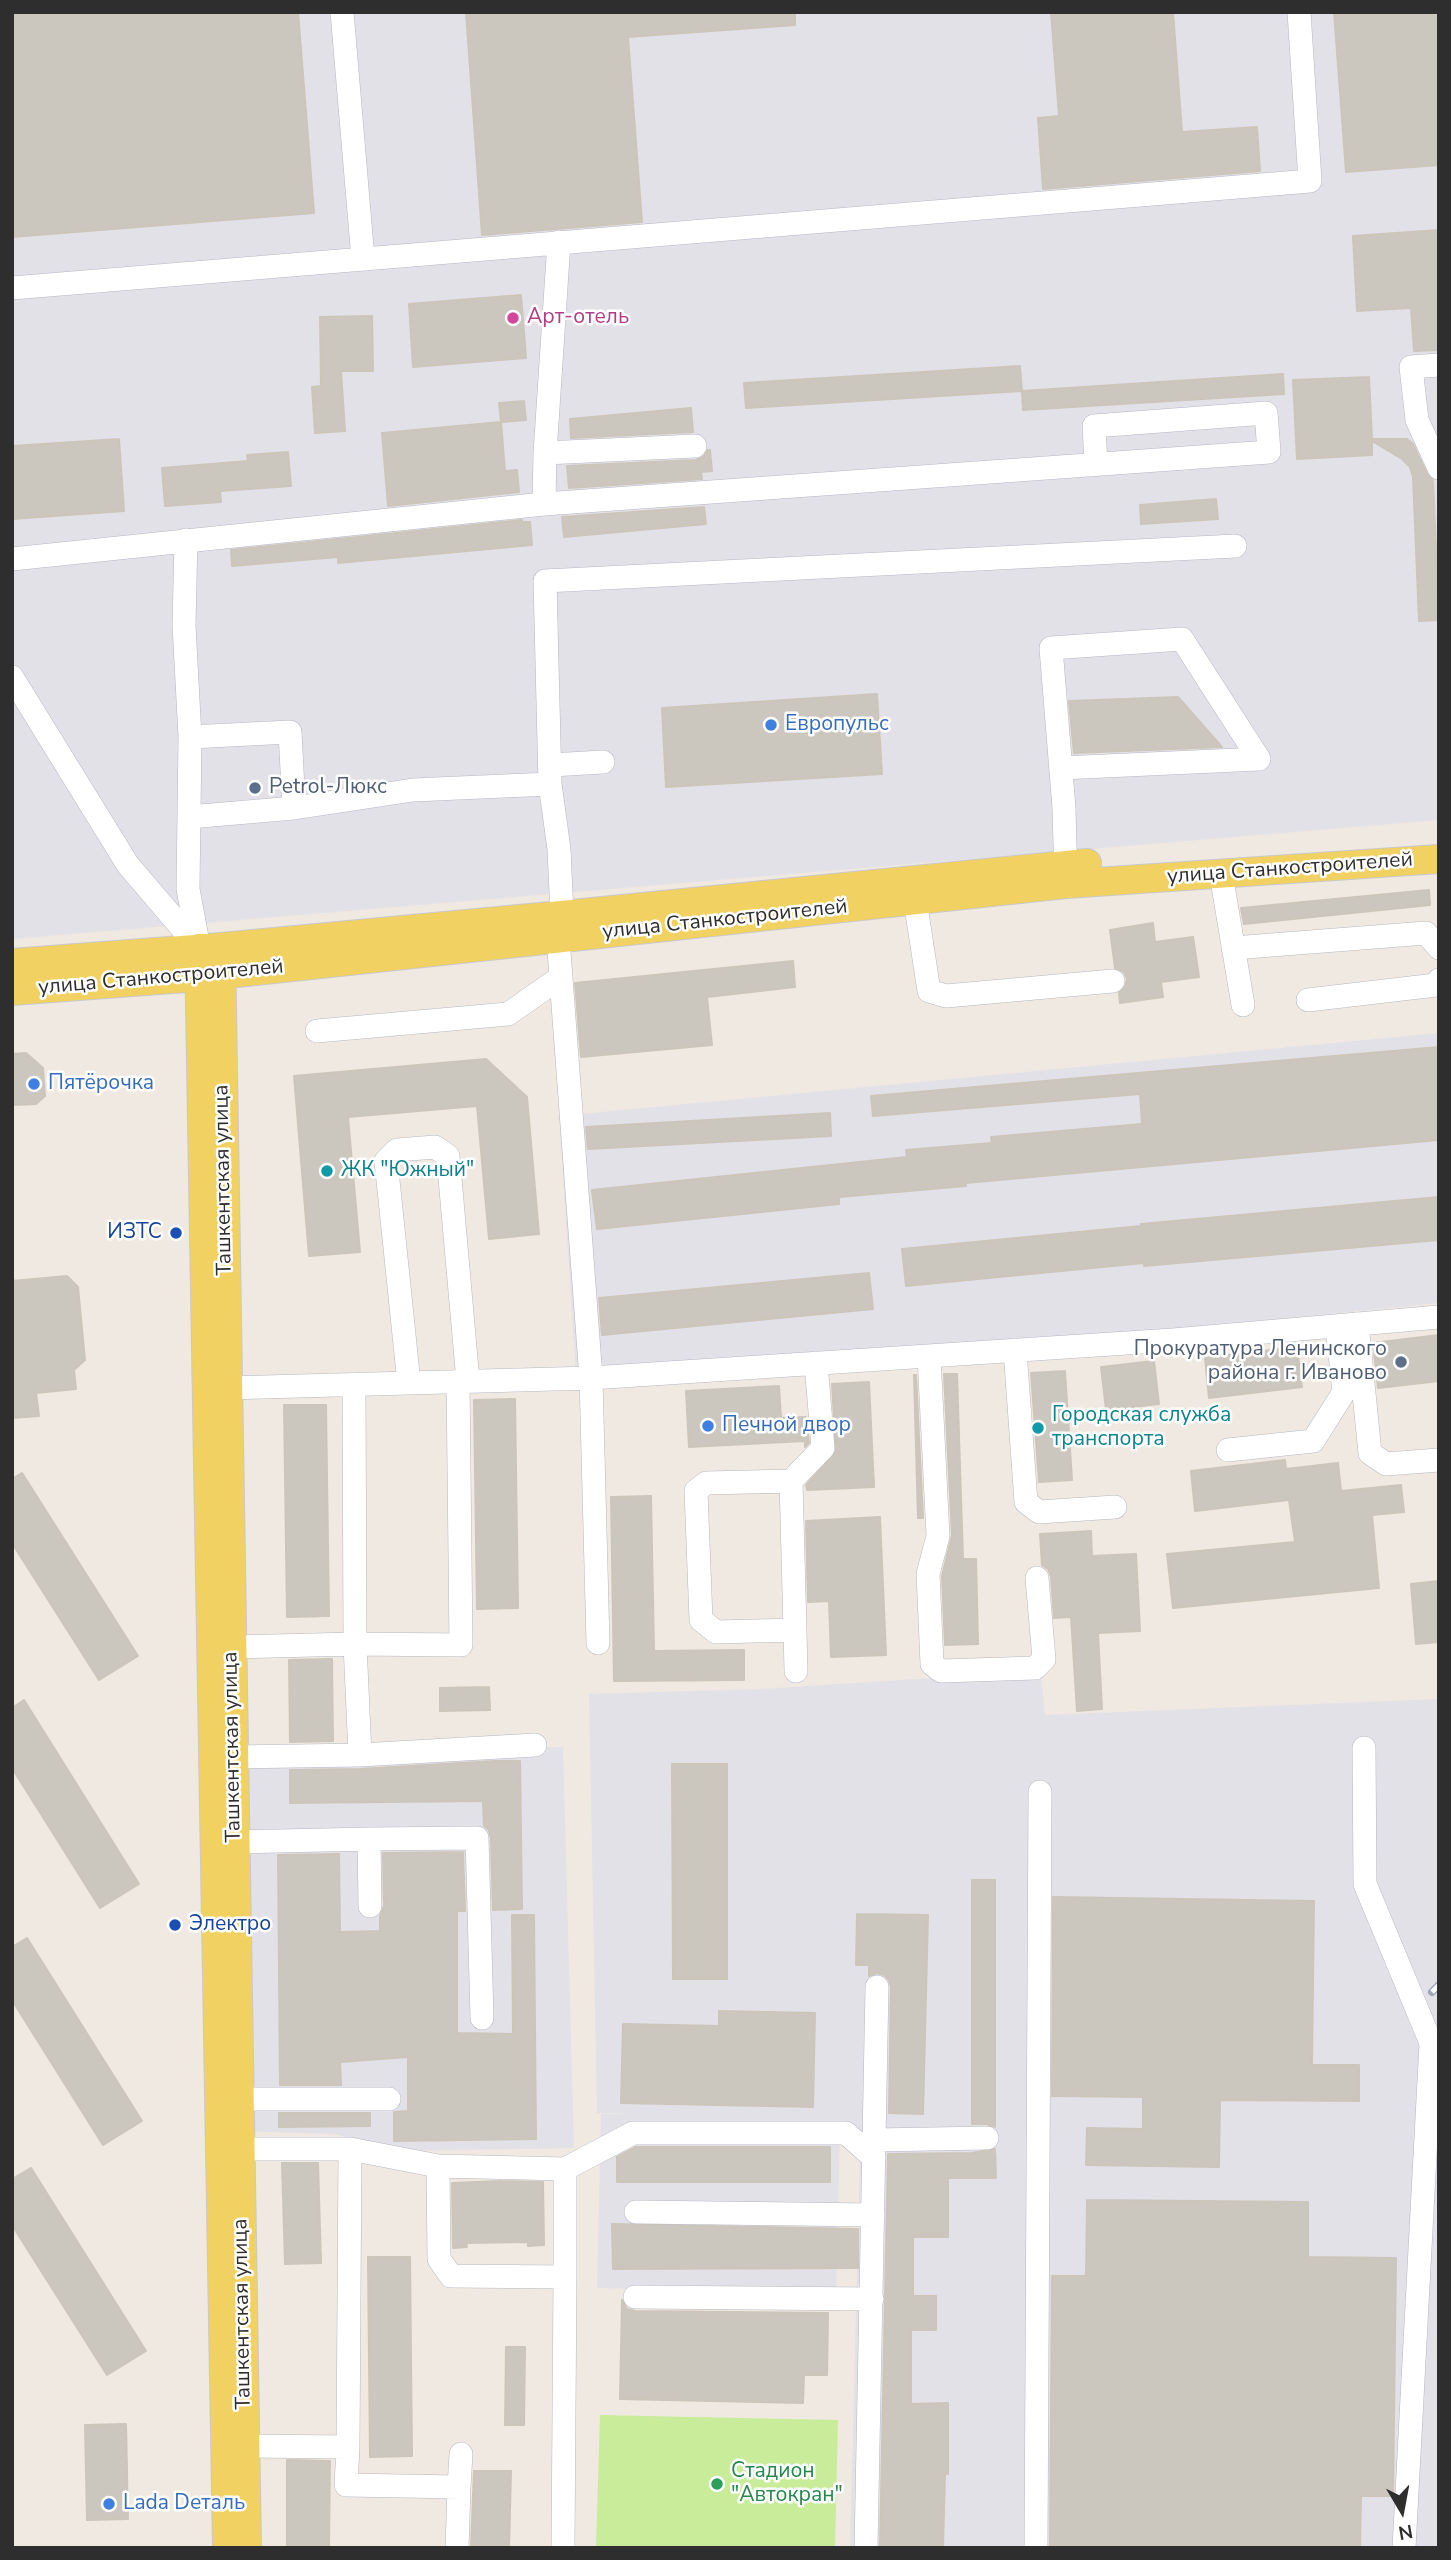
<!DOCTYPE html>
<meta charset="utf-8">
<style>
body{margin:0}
#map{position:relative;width:1451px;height:2560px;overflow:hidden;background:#efe9e1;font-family:"Nunito Sans",sans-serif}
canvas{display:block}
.frame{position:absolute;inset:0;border:14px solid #2e2e2e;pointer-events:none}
.north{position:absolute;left:1367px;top:2476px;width:70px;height:70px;-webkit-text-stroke:5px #fff;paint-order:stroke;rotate:170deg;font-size:19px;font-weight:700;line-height:28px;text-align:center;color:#2e2e2e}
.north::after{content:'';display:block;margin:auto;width:24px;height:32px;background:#2e2e2e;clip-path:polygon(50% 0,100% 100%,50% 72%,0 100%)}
</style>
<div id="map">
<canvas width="1451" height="2560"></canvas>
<div class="frame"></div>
<div class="north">N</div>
</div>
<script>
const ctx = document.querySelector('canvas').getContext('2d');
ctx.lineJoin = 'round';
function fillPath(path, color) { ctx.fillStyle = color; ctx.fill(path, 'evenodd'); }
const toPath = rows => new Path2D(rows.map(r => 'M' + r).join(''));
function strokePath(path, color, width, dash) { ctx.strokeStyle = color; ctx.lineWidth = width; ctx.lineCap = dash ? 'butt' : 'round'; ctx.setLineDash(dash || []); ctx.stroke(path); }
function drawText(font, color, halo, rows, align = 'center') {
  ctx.font = font + ' "Nunito Sans",sans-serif'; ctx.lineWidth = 5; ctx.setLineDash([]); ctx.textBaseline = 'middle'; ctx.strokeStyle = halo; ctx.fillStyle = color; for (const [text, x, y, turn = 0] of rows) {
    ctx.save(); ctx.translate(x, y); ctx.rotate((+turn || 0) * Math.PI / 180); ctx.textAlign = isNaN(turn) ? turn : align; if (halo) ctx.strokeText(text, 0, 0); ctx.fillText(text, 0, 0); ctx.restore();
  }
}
fillPath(toPath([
 [12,12,1439,12,1439,820,12,939],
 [1439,1033,1439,1303,929,1354,576,1375,559,1116],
 [1041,1671,1045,1715,1439,1699,1439,2548,850,2548,860,2151,840,2131,836,2293,597,2288,601,2114,635,2114,597,2113,589,1694,762,1689],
 [563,1747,574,2148,399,2151,334,2134,237,2131,229,1756]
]), '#e3e1e8');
fillPath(toPath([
 [600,2415,838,2420,835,2548,596,2548]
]), '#c9ec9a');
const building = toPath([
 [12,12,298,12,314,213,12,237,12,12],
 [466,12,795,12,795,25,628,37,642,222,482,235,466,12],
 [1051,12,1173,12,1182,132,1257,127,1260,171,1043,189,1038,118,1059,116,1051,12],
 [1334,12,1439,12,1439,165,1346,172,1334,12],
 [1439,230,1439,350,1414,351,1411,308,1357,311,1353,236,1439,230],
 [521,295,526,358,413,367,409,304,521,295],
 [372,316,373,371,341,371,345,431,315,433,312,387,321,386,320,317,372,316],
 [1020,366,1022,391,746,408,744,383,1020,366],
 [1283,374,1284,394,1023,410,1022,391,1283,374],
 [1369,377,1372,439,1407,439,1413,444,1427,474,1433,480,1439,620,1419,621,1413,477,1410,467,1402,459,1372,441,1372,455,1297,459,1293,380,1369,377],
 [524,401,526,420,501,422,499,403,524,401],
 [691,408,693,432,571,438,570,419,691,408],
 [501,422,505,471,517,470,519,492,388,506,382,433,501,422],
 [119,439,124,511,12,519,12,446,119,439],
 [708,450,710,450,712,471,701,472,702,479,569,488,567,466,696,460,703,457,708,450],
 [288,452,291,486,220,491,221,502,165,506,162,468,248,461,247,455,288,452],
 [1216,499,1218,519,1141,524,1140,505,1216,499],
 [704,507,706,524,564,537,562,517,704,507],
 [522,520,522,522,530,522,532,545,338,563,338,557,232,566,231,550,522,520],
 [877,694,882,774,666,787,662,708,877,694],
 [1178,697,1222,747,1074,753,1069,701,1178,697],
 [1429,890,1430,905,1244,924,1241,908,1429,890],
 [1153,923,1155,942,1193,937,1199,977,1161,982,1163,997,1120,1003,1119,993,1125,987,1127,979,1124,972,1115,968,1110,930,1153,923],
 [793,961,795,987,707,997,712,1045,581,1057,575,983,793,961],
 [1439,1047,1439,1140,966,1183,966,1186,839,1197,839,1204,597,1229,592,1190,907,1157,906,1150,992,1143,991,1137,1142,1124,1140,1094,873,1116,871,1096,1439,1047],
 [26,1053,43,1068,45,1096,36,1104,12,1105,12,1054,26,1053],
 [486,1059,527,1097,539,1234,489,1239,477,1106,348,1117,360,1252,309,1256,294,1076,486,1059],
 [830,1113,831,1136,588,1149,586,1127,830,1113],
 [1439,1197,1439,1240,1144,1266,1144,1263,906,1286,902,1249,1141,1226,1141,1224,1439,1197],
 [869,1273,873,1309,602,1335,599,1298,869,1273],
 [67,1276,78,1287,85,1360,74,1370,76,1389,36,1393,39,1416,12,1418,12,1281,67,1276],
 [1439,1335,1439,1381,1378,1388,1373,1343,1439,1335],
 [1297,1347,1302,1387,1209,1398,1205,1358,1297,1347],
 [1154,1361,1159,1404,1106,1410,1101,1367,1154,1361],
 [1065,1371,1072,1480,1039,1482,1031,1373,1065,1371],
 [944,1374,957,1374,963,1559,976,1559,978,1644,945,1645,942,1576,952,1535,944,1374],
 [914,1375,916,1375,923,1518,918,1518,914,1375],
 [869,1382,874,1487,807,1490,806,1485,836,1452,832,1384,869,1382],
 [779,1386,781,1418,806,1417,809,1443,805,1447,805,1441,689,1447,686,1391,779,1386],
 [515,1399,518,1608,477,1609,474,1400,515,1399],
 [284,1405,326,1405,329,1616,287,1617,284,1405],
 [1285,1460,1286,1469,1338,1463,1341,1491,1401,1485,1404,1512,1372,1515,1379,1588,1173,1608,1167,1554,1295,1542,1289,1500,1195,1511,1191,1471,1285,1460],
 [22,1473,138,1656,99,1680,12,1543,12,1479,22,1473],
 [651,1496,654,1651,744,1650,744,1680,614,1681,611,1497,651,1496],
 [880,1517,886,1655,831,1657,829,1601,808,1602,806,1521,880,1517],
 [1091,1531,1092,1556,1136,1554,1140,1631,1098,1633,1102,1709,1077,1711,1071,1617,1054,1618,1051,1576,1048,1569,1042,1565,1040,1534,1091,1531],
 [1439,1581,1439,1642,1416,1644,1411,1584,1439,1581],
 [332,1659,333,1741,290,1742,289,1660,332,1659],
 [489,1687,490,1710,440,1711,440,1688,489,1687],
 [24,1700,139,1884,100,1908,12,1768,12,1708,24,1700],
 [495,1761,520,1761,522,1909,493,1910,491,1838,489,1830,484,1826,483,1801,290,1803,290,1770,360,1769,495,1761],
 [672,1764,727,1764,727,1979,673,1979,672,1764],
 [463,1852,465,1911,457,1911,457,2033,513,2034,512,1915,534,1915,536,2139,394,2141,394,2112,408,2111,408,2057,340,2062,341,2085,280,2085,278,1855,339,1854,340,1932,380,1931,380,1916,384,1906,383,1853,463,1852],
 [972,1880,995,1880,995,2127,987,2124,972,2124,972,1880],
 [1053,1897,1314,1901,1312,2065,1359,2065,1359,2101,1220,2100,1219,2167,1086,2165,1087,2128,1143,2129,1143,2097,1052,2096,1053,1897],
 [857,1914,928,1915,923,2114,889,2113,891,1987,889,1980,884,1975,877,1973,869,1976,869,1965,856,1965,857,1914],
 [27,1938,142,2121,103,2145,12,2000,12,1947,27,1938],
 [719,2011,815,2013,813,2107,621,2103,623,2024,719,2026,719,2011],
 [279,2113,370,2113,370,2126,279,2127,279,2113],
 [636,2147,830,2147,830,2182,617,2182,617,2157,636,2147],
 [995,2149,996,2178,948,2178,948,2237,913,2237,913,2296,936,2296,936,2330,911,2330,911,2404,948,2403,948,2474,945,2474,943,2548,880,2548,888,2154,972,2153,995,2149],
 [282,2163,318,2163,321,2263,285,2264,282,2163],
 [31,2168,146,2351,107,2375,12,2225,12,2179,31,2168],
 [501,2181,543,2182,544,2245,528,2246,528,2242,466,2243,467,2247,453,2248,452,2183,501,2181],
 [1087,2200,1308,2202,1308,2257,1396,2258,1393,2496,1361,2496,1360,2548,1050,2548,1052,2276,1086,2276,1087,2200],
 [612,2224,858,2229,858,2268,613,2269,612,2224],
 [368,2257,410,2257,412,2456,370,2457,368,2257],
 [622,2300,627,2309,635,2311,828,2313,827,2375,804,2375,803,2403,620,2399,622,2300],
 [506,2347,525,2347,524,2425,505,2425,506,2347],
 [126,2424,128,2519,87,2520,85,2425,126,2424],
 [287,2460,330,2461,329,2548,287,2548,287,2460],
 [474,2471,511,2471,509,2548,471,2548,474,2471]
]);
fillPath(building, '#cbc7bf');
strokePath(building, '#cbc5ba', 2);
const minor = toPath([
 [342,12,363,259],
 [12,288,1310,181,1299,12],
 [1439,365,1411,367,1417,420,1439,468],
 [545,453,695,446],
 [544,504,545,453,559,242],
 [186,540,184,625,190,737,188,889,199,948],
 [12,559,544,504,1269,452,1266,413,1094,426,1096,464],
 [12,677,128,865,199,948],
 [190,737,290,732,294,808],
 [551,765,603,762],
 [1061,768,1259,759,1182,639,1051,648,1064,808,1066,882],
 [189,817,294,808,413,790,550,784],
 [1221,874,1243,1005],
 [915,900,929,991,946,996,1113,981],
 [562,915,559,849,550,784,545,581,1235,546],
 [558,938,591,1378,598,1643],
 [1233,948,1426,933,1439,948],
 [1308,1000,1436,985,1439,980],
 [317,1031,508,1014,561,977],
 [1357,1324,1370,1453,1386,1464,1439,1460],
 [1015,1350,1026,1502,1039,1512,1115,1507],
 [929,1356,938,1536,928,1574,932,1664,941,1671,1035,1668,1044,1659,1037,1578],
 [409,1383,386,1161,397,1150,435,1147,448,1156,468,1381],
 [227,1388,591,1378,1173,1340,1439,1317],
 [1228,1450,1313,1441,1344,1392,1337,1326],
 [791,1481,795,1630,716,1632,701,1620,696,1491,706,1483,791,1481,823,1448,816,1363],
 [795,1630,796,1671],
 [232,1647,355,1644,461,1645,458,1381],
 [1364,1748,1365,1884,1431,2043,1404,2548],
 [360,1755,535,1745],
 [233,1757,360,1755,355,1644,354,1384],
 [369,1839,477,1838,482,2018],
 [235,1842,369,1839,370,1906],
 [239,2099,389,2099],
 [875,2140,987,2138],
 [240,2149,350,2149,348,2447,346,2485,459,2487,457,2548],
 [350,2149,438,2166,565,2169,633,2133,846,2133,874,2158],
 [438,2166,439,2259,451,2276,565,2277,563,2548],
 [565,2169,565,2277],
 [636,2212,873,2215],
 [635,2297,872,2299],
 [245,2446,348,2447],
 [459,2487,461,2454],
 [866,2548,877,1987],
 [1036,2548,1040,1792]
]);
const major = toPath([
 [221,947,247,2548],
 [199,948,227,2548],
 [12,963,221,947,562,915,1087,863],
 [12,991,199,977,1066,884,1439,859]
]);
strokePath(minor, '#b4b7c1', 24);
strokePath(major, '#c9c9c9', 30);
strokePath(minor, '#fff', 23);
strokePath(major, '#f2d163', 28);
const rail = toPath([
 [1432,1992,1439,1985]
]);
strokePath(rail, '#a3a6b8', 8);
strokePath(rail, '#fff', 5, [16]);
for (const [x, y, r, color] of [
 [513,318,7,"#d1479c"],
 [771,725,7,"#3f7fe0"],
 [255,788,7,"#5c6f8a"],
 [34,1084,7,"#3f7fe0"],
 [327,1171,7,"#0f9aa8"],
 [176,1233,7,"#1a4fb4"],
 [1401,1362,7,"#5c6f8a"],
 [708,1426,7,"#3f7fe0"],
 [1038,1428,7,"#0f9aa8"],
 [175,1925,7,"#1a4fb4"],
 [717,2484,7,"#2e9e5b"],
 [109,2504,7,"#3f7fe0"]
]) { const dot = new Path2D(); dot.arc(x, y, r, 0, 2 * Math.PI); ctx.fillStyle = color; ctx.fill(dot); strokePath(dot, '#fff', 2.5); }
drawText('21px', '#b23c85', '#fff', [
 ["Арт-отель",527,318]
], 'left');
drawText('21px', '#366cbe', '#fff', [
 ["Европульс",785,725],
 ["Пятёрочка",48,1084],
 ["Печной двор",722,1426],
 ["Lada Dеталь",123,2504]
], 'left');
drawText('21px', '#4e5e75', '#fff', [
 ["Petrol-Люкс",269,788],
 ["Прокуратура Ленинского",1387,1350,"right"],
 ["района г. Иваново",1387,1374,"right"]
], 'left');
drawText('21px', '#2e2e2e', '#fff', [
 ["улица Станкостроителей",1290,869,-4],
 ["улица Станкостроителей",725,920,-6],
 ["улица Станкостроителей",161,978,-5],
 ["Ташкентская улица",224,1180,-91],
 ["Ташкентская улица",233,1747,-91],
 ["Ташкентская улица",243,2314,-91]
]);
drawText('21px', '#0d838f', '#fff', [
 ["ЖК \"Южный\"",341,1171],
 ["Городская служба",1052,1416],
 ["транспорта",1052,1440]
], 'left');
drawText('21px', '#164399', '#fff', [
 ["ИЗТС",162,1233],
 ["Электро",189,1925,"left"]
], 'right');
drawText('21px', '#27864d', '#fff', [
 ["Стадион",731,2472],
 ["\"Автокран\"",731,2496]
], 'left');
</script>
